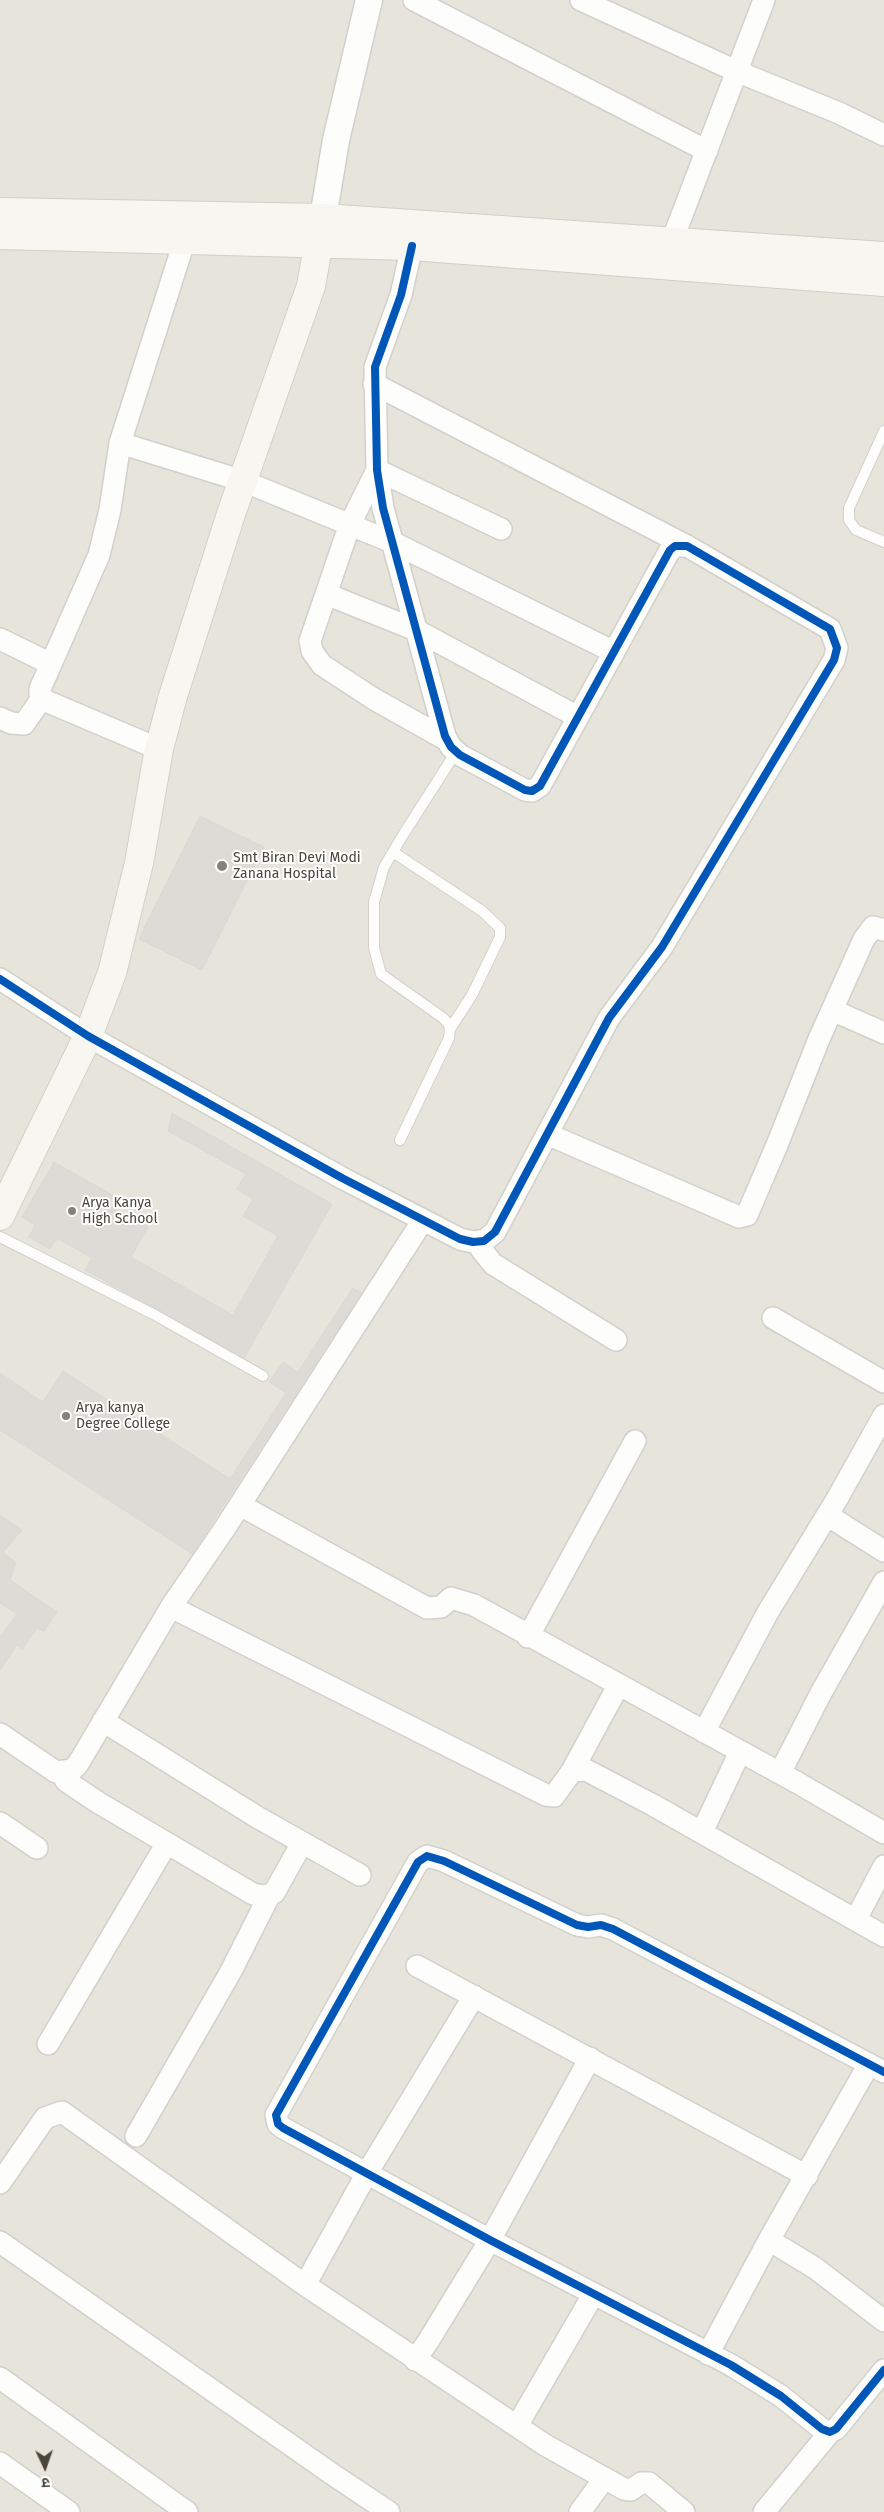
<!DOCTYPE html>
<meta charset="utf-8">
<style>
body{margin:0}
#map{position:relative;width:884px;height:2512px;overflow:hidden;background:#f4f2ee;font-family:"Fira Sans","Noto Sans Devanagari",sans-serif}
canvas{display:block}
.north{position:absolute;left:20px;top:2442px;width:50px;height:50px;-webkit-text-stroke:4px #fff;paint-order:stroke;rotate:177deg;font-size:14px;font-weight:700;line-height:20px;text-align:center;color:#4b4439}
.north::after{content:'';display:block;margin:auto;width:18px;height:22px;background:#4b4439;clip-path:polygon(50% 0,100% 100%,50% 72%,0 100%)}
</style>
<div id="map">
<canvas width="884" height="2512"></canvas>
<div class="north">उ</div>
</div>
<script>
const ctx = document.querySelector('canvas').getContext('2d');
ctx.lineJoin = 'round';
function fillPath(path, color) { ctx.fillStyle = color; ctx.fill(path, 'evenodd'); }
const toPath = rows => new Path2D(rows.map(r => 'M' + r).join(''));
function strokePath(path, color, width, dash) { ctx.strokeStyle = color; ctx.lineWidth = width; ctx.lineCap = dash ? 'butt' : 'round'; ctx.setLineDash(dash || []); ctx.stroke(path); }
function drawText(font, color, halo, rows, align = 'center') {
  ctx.font = font + ' "Fira Sans",sans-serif'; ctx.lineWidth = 4; ctx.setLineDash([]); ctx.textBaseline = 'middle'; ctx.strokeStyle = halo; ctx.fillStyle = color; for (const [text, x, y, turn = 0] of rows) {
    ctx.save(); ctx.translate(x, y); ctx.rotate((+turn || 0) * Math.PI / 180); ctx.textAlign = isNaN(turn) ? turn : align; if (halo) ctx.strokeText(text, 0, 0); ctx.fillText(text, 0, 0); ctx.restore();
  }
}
fillPath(toPath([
 [0,0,884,0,884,2512,0,2512]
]), '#e7e4dc');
const building = toPath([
 [200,816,264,847,202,970,139,939,200,816],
 [172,1113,332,1204,244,1358,85,1270,92,1258,57,1238,50,1249,29,1237,35,1225,22,1217,54,1162,114,1196,108,1205,148,1227,131,1257,233,1315,278,1236,243,1216,253,1199,237,1189,246,1174,168,1131,172,1113],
 [353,1288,361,1293,192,1554,0,1430,0,1373,43,1402,63,1371,230,1479,286,1393,269,1382,283,1362,298,1372,353,1288],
 [0,1515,22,1530,3,1552,16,1563,10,1580,57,1612,44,1631,37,1628,22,1649,17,1645,0,1670,0,1637,17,1614,0,1603,0,1515]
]);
fillPath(building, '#dedbd6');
strokePath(building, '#dcd9d4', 1);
const service = toPath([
 [884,431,849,508,849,520,856,530,884,542],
 [393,852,482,911,500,928,500,937,472,995,450,1029],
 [400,1140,449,1038,450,1029,448,1023,443,1018,381,974,374,948,374,902,384,867,403,835,456,752],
 [0,1237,155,1315,263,1376]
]);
const minor = toPath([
 [414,0,707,151],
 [581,0,736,71,839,113,884,135],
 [670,255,672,241,764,0],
 [374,384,687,546],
 [120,443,243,481,392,542,614,652],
 [326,594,416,630,578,717],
 [0,639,51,664],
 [0,718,11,723,24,724,42,698],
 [447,740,374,699,322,665,312,651,310,641,350,524,377,470,501,529],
 [159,749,46,701,40,694,40,689,99,555,110,510,120,443,185,239],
 [0,979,88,1036,342,1178,460,1239,473,1242,484,1241,495,1232,609,1018,662,947,834,660,837,648,830,629,687,546,675,546,670,550,540,786,532,791,525,790,460,755,451,747,445,736,383,508,377,470,375,367,401,295,412,246],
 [832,1010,884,1033],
 [547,1134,739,1217,747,1215,777,1145,819,1039,864,939,873,927,884,930],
 [479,1241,481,1249,493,1264,616,1340],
 [773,1318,884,1382],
 [240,1505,427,1608,441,1607,451,1598,474,1605,798,1783,884,1833],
 [827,1515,884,1551],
 [171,1607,546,1795,554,1796,572,1771,586,1770,653,1805,884,1936],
 [528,1637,635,1441],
 [103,1721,257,1817,360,1875],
 [704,1732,768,1612,837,1499,884,1415],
 [0,1734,56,1772,72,1770,78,1764,171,1607,225,1528,423,1220],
 [572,1771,618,1686],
 [61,1772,66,1781,99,1803,253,1894,264,1896,274,1893,302,1843],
 [780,1773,821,1693,884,1582],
 [0,1823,37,1848],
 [702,1832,740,1752],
 [856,1919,884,1866],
 [417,1966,807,2176],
 [48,2044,167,1843],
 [884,2072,613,1929,601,1925,588,1927,577,1925,444,1861,427,1856,418,1862,276,2115,278,2124,283,2128,490,2240,731,2365,781,2396,822,2429,830,2432,836,2429,884,2370],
 [136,2136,230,1973,269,1896],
 [0,2183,45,2118,62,2112,305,2285,545,2445,624,2489,631,2490,641,2483,649,2483,684,2512],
 [769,2240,815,2268,884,2321],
 [0,2242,332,2474,389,2512],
 [305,2285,367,2173,474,1996],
 [708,2354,769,2240,869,2064],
 [415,2360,429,2340,490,2240,590,2058],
 [0,2378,187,2512],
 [517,2426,593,2295],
 [0,2463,69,2512],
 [580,2512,604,2479],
 [764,2512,830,2432]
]);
const tertiary = toPath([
 [323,218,336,140,369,0]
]);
const secondary = toPath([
 [0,212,323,218,884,256],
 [0,235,412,246,884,282],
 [0,1216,88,1036,112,973,139,863,159,749,173,696,231,514,311,286,323,218]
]);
strokePath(service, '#d2d0cb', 12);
strokePath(minor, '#d2d0cb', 24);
strokePath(tertiary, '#d2d0cb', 29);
strokePath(secondary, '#d3cfc5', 30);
strokePath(service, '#fdfdfc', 10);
strokePath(minor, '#fdfdfc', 21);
strokePath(tertiary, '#fdfdfc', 26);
strokePath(secondary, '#f7f6f1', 28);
strokePath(toPath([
 [0,979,88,1036,342,1178,460,1239,473,1242,484,1241,495,1232,609,1018,662,947,834,660,837,648,830,629,687,546,675,546,670,550,540,786,532,791,525,790,460,755,451,747,445,736,383,508,377,470,375,367,401,295,412,246],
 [884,2072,613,1929,601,1925,588,1927,577,1925,444,1861,427,1856,418,1862,276,2115,278,2124,283,2128,490,2240,731,2365,781,2396,822,2429,830,2432,836,2429,884,2370]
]), '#0057b8', 8);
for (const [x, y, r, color] of [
 [222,866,6,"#868178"],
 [72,1211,5,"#868178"],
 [66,1416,5,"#868178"]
]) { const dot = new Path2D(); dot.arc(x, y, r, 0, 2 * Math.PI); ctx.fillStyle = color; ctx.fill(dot); strokePath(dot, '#fff', 2); }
drawText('14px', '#4b4439', '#fff', [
 ["Smt Biran Devi Modi",233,858],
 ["Zanana Hospital",233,874],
 ["Arya Kanya",82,1203],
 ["High School",82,1219],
 ["Arya kanya",76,1408],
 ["Degree College",76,1424]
], 'left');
</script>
